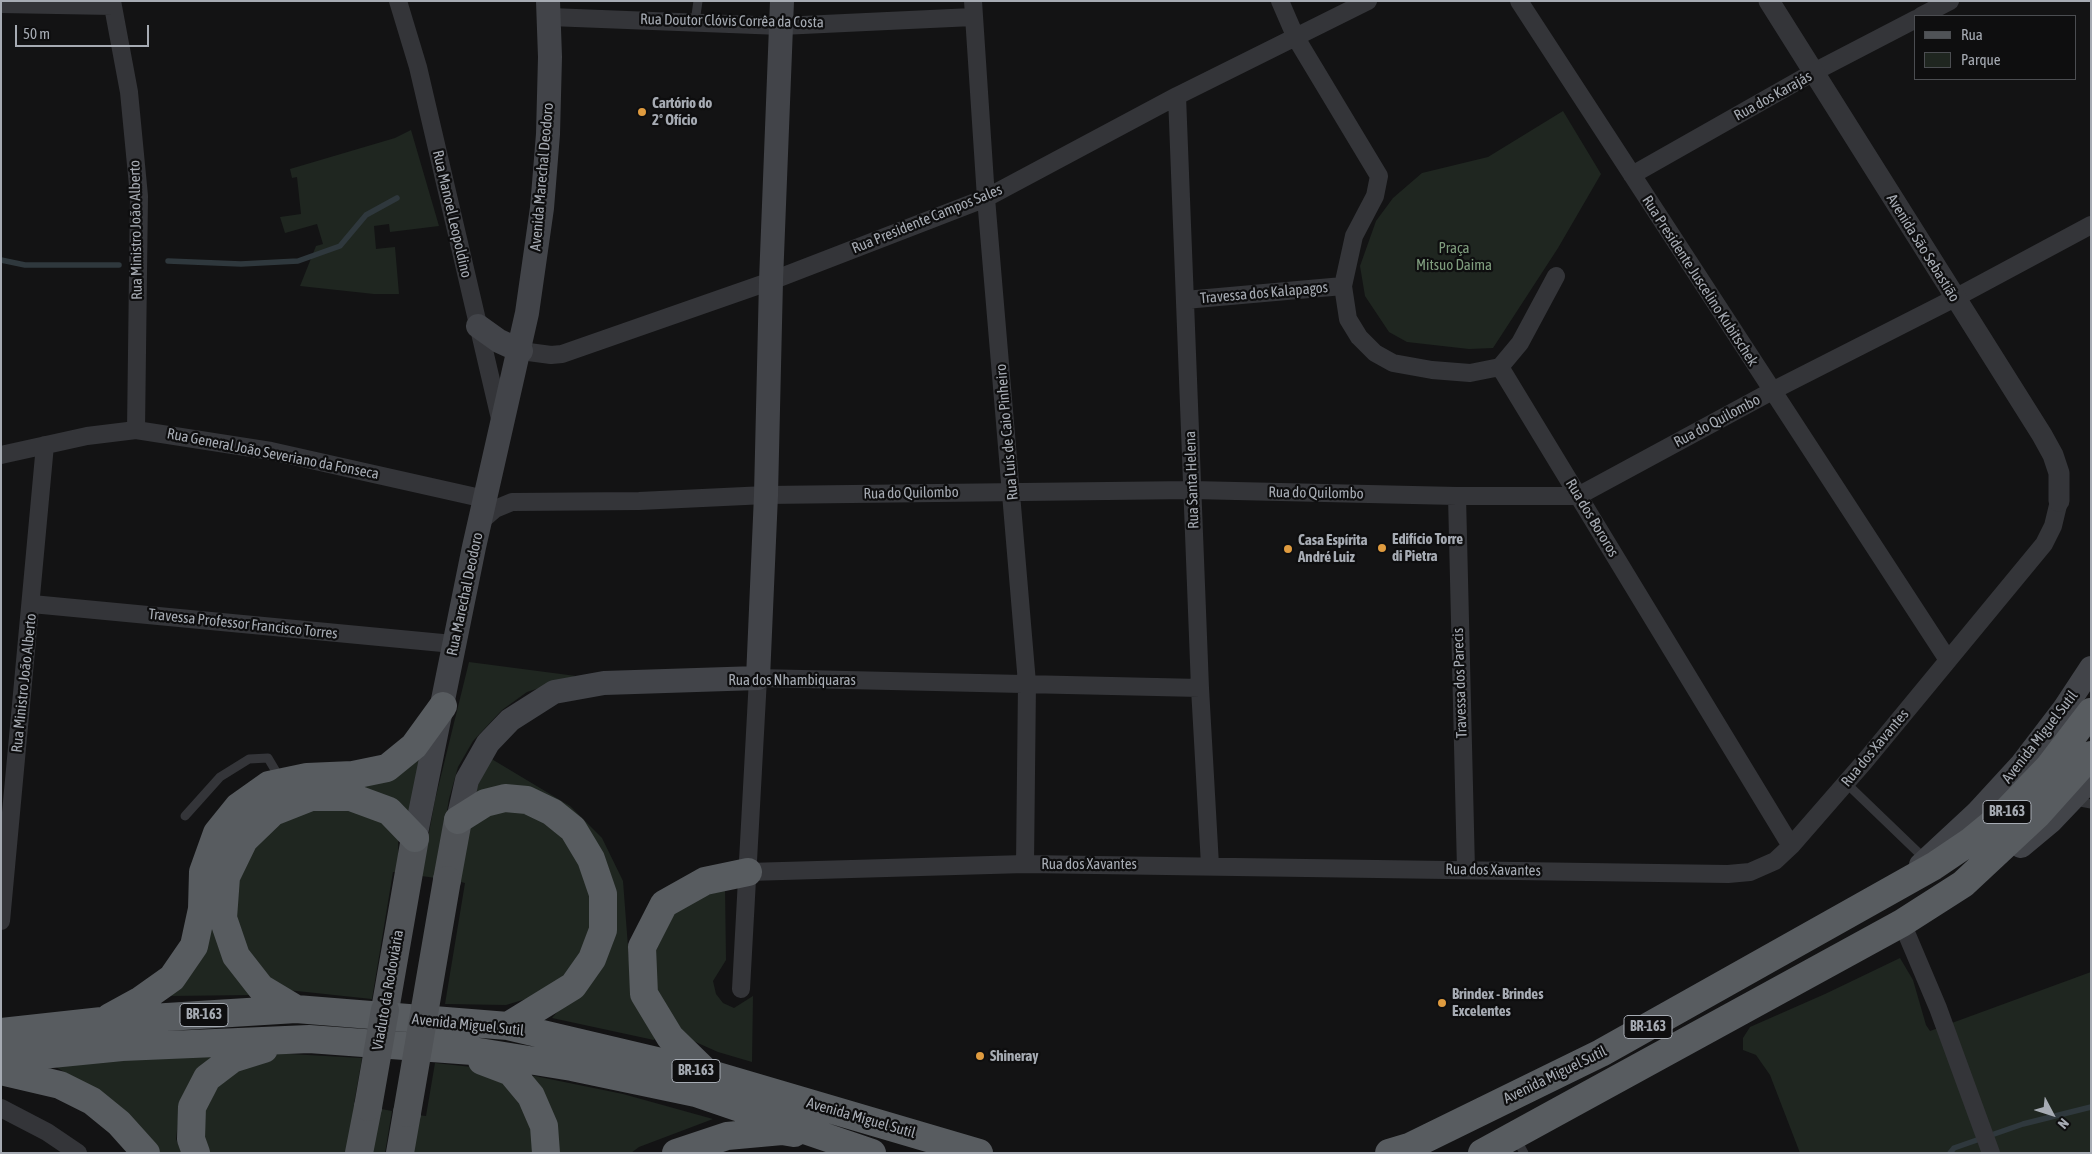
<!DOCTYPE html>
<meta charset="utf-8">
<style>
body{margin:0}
#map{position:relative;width:2092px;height:1154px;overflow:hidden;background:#131314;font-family:"Asap Condensed",sans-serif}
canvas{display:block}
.frame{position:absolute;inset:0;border:2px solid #a6abb3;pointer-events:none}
.legend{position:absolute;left:1914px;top:15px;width:162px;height:65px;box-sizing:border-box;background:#0e0e0f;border:1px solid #4b4d51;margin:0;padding:6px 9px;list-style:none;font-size:15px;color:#a6abb3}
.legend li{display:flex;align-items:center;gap:10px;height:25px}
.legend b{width:25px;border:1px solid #4b4d51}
.north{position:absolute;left:2027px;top:1089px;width:50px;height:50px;-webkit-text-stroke:4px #0e0e0f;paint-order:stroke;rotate:130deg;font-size:14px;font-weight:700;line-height:20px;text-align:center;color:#a6abb3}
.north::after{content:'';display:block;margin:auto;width:18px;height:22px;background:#a6abb3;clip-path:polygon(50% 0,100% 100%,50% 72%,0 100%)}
.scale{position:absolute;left:15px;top:25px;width:134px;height:22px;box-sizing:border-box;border:2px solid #a6abb3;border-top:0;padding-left:6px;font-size:15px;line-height:18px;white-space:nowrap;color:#a6abb3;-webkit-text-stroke:4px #0e0e0f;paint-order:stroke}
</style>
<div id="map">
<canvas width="2092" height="1154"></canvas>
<div class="frame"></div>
<ul class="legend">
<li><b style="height:6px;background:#505357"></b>Rua</li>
<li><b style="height:14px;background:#1f2620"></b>Parque</li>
</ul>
<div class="north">N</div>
<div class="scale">50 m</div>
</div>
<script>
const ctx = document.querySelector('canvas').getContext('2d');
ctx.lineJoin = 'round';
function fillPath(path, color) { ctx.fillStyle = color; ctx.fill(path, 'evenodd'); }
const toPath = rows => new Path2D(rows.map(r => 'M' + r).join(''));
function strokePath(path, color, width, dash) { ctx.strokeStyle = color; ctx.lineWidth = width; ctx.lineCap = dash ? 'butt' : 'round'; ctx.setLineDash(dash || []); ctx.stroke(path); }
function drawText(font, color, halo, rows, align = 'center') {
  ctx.font = font + ' "Asap Condensed",sans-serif'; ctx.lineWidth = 4.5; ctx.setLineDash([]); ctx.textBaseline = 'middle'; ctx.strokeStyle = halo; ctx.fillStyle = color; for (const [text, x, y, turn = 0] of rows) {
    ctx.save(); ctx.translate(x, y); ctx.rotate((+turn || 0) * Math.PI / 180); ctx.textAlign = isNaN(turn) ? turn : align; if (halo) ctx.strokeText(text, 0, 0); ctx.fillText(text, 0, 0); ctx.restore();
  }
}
fillPath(toPath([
 [1563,111,1601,174,1558,248,1493,348,1469,349,1407,342,1389,332,1365,296,1360,266,1376,221,1393,198,1422,173,1488,157],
 [411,130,439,226,390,232,389,224,374,226,376,249,395,247,399,294,374,294,300,286,316,246,323,244,317,224,285,233,280,217,301,214,297,177,292,178,290,169,395,138],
 [469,662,576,676,527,692,502,710,473,741,458,767,449,799,436,878,421,876,435,800],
 [426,742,410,815,286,794,217,885,253,995,169,996,247,806],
 [490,758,570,806,602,838,623,881,630,973,657,1036,654,1040,552,1018,600,963,609,932,567,815,472,798],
 [320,805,378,815,398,838,399,872,393,872,372,999,287,990,259,974,240,947,233,914,234,883,261,829],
 [506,809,525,811,547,821,564,836,581,863,592,896,592,928,582,954,564,979,536,996,506,1005,445,1004,465,883,457,881,464,841,472,825,487,813],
 [725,886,726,960,713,981,716,994,723,1003,734,1008,753,996,752,1062,718,1052,691,1040,671,1021,655,995,654,930,670,908],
 [1900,958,1913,980,1926,1025,1930,1031,2091,972,2091,1153,1800,1153,1770,1075,1756,1055,1743,1050,1743,1038,1750,1027,1825,994],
 [272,1053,362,1058,354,1104,361,1105,348,1153,202,1153,201,1104,218,1080],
 [216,1056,180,1105,176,1139,182,1153,160,1153,132,1120,96,1091,56,1067,135,1058],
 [435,1063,472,1067,503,1079,522,1102,534,1128,535,1153,412,1153,417,1115,426,1116],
 [530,1075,623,1094,713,1119,639,1147,631,1153,553,1153],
 [376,1108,392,1111,385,1153,369,1153]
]), '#1f2620');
strokePath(toPath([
 [1,260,25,265,119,265],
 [168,261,241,264,298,261,340,246,366,215,397,198],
 [1950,1153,1954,1148,2023,1124,2091,1107]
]), '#2f383d', 5.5);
strokePath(toPath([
 [695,22,698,1],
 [1846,783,1925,859],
 [2075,801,2091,804],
 [185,816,220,777,249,759,268,758,281,780],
 [1516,1138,1524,1153]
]), '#343539', 9);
strokePath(toPath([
 [112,1,129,92,139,196,136,430],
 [398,1,418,67,501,423],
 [973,1,986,198,1027,683,1025,864],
 [1280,1,1296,38,1379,176,1375,196,1354,236,1343,286,1348,319,1359,337,1375,353,1393,363,1432,370,1470,373,1500,367,1791,846],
 [1519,1,1948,660],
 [1,4,113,6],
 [1921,16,1950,1],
 [550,17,781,26,973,17],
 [1177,96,1200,688,1210,865],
 [1632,175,1812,73,1916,19],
 [1185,300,1343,286],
 [521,351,551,355,562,354,771,281,986,198,1177,96,1368,1],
 [1500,367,1520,343,1556,276],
 [1,455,87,436,136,430,271,451,485,499],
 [1457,496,1466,870],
 [480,522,495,509,512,502,639,501,766,495,1192,490,1457,496,1578,496,1772,391,1955,298,2091,225],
 [32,604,453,644],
 [748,872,1025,864,1728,874,1750,872,1775,861,1791,846,1865,761,2044,544,2053,526,2059,501],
 [1,921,45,445],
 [1902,923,1938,1008,1991,1153],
 [741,989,758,678,1200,688],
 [1,1108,47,1132,78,1153]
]), '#343539', 18);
strokePath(toPath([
 [1769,1,2042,435,2053,455,2059,473,2059,501]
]), '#343539', 21);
strokePath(toPath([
 [478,326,499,341,521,351],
 [458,820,467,780,488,743,510,720,554,692,604,683,758,678,766,495,771,281,782,1],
 [415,838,474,547,527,313,542,208,548,134,550,57,548,1],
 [2021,846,2051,821,2091,779],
 [1921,865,1977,813,2022,764,2064,709,2091,668]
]), '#424449', 24);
strokePath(toPath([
 [447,880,458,820],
 [385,1010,415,838],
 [359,1153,368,1107],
 [400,1153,407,1113]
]), '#505357', 28);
strokePath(toPath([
 [458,820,485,803,505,798,527,800,552,812,573,829,591,859,603,894,603,930,592,959,573,986,508,1026],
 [296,1009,261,988,236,956,223,918,226,877,244,840,273,812,311,797,351,797,389,811,415,838],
 [110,1017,141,1000,172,978,194,946,202,909,203,872,217,833,238,807,269,785,307,777,353,775,387,768,414,746,443,706],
 [1,1032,102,1021,296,1009,508,1026,707,1073,979,1153],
 [1,1059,122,1047,309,1039,473,1051,572,1067,696,1093,872,1153],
 [482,1061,511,1072,531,1096,544,1126,546,1153],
 [1,1071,60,1085,92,1101,119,1123,146,1153],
 [707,1073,670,1037,644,994,642,947,664,904,705,881,748,872],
 [196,1153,191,1139,192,1107,207,1078,232,1059,264,1049],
 [676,1153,727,1136,782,1131,794,1133],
 [1389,1153,1409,1147,1601,1053,1934,866,1971,841,2005,813,2049,767,2091,712],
 [1482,1153,1902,923,1963,884,2038,814,2091,755]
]), '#585c60', 28);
strokePath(toPath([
 [368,1107,385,1010],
 [407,1113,447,880]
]), '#505357', 28);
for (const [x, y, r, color] of [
 [642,112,5,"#df9b3f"],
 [1382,548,5,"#df9b3f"],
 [1288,549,5,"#df9b3f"],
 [1442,1003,5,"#df9b3f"],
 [980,1056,5,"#df9b3f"]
]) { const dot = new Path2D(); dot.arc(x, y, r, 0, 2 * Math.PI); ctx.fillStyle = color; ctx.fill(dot); strokePath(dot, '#0e0e0f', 2); }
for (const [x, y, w] of [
 [2007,812,48],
 [204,1015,48],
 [1648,1027,48],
 [696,1071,48]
]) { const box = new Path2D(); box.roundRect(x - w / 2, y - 11.5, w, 23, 4); ctx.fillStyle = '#0e0e0f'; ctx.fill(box); strokePath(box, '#a6abb3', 1); }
drawText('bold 14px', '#a6abb3', null, [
 ["BR-163",2007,812],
 ["BR-163",204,1015],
 ["BR-163",1648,1027],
 ["BR-163",696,1071]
]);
drawText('15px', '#a6abb3', '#0e0e0f', [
 ["Rua Doutor Clóvis Corrêa da Costa",732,21,1],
 ["Rua dos Karajás",1773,96,-29],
 ["Avenida Marechal Deodoro",542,177,-85],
 ["Rua Manoel Leopoldino",452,214,77],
 ["Rua Presidente Campos Sales",927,219,-22],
 ["Rua Ministro João Alberto",136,230,-91],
 ["Avenida São Sebastião",1923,248,58],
 ["Rua Presidente Juscelino Kubitschek",1700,281,57],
 ["Travessa dos Kalapagos",1264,293,-5],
 ["Rua do Quilombo",1717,421,-28],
 ["Rua Luís de Caio Pinheiro",1007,432,-95],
 ["Rua General João Severiano da Fonseca",273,454,11],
 ["Rua Santa Helena",1192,480,-92],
 ["Rua do Quilombo",911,493,-1],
 ["Rua do Quilombo",1316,493,1],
 ["Rua dos Bororos",1592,518,59],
 ["Rua Marechal Deodoro",465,594,-78],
 ["Travessa Professor Francisco Torres",243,624,6],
 ["Rua dos Nhambiquaras",792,680],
 ["Rua Ministro João Alberto",24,683,-84],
 ["Travessa dos Parecis",1460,683,-92],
 ["Avenida Miguel Sutil",2040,737,-52],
 ["Rua dos Xavantes",1875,748,-50],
 ["Rua dos Xavantes",1089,864],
 ["Rua dos Xavantes",1493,870,1],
 ["Viaduto da Rodoviária",388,990,-80],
 ["Avenida Miguel Sutil",468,1025,6],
 ["Avenida Miguel Sutil",1555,1075,-26],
 ["Avenida Miguel Sutil",861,1118,16]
]);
drawText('bold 15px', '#a6abb3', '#0e0e0f', [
 ["Cartório do",652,103],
 ["2º Ofício",652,120],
 ["Edifício Torre",1392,539],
 ["di Pietra",1392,556],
 ["Casa Espírita",1298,540],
 ["André Luiz",1298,557],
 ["Brindex - Brindes",1452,994],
 ["Excelentes",1452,1011],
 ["Shineray",990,1056]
], 'left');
drawText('15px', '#7f9d7e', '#0e0e0f', [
 ["Praça",1454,248],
 ["Mitsuo Daima",1454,265]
]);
</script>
